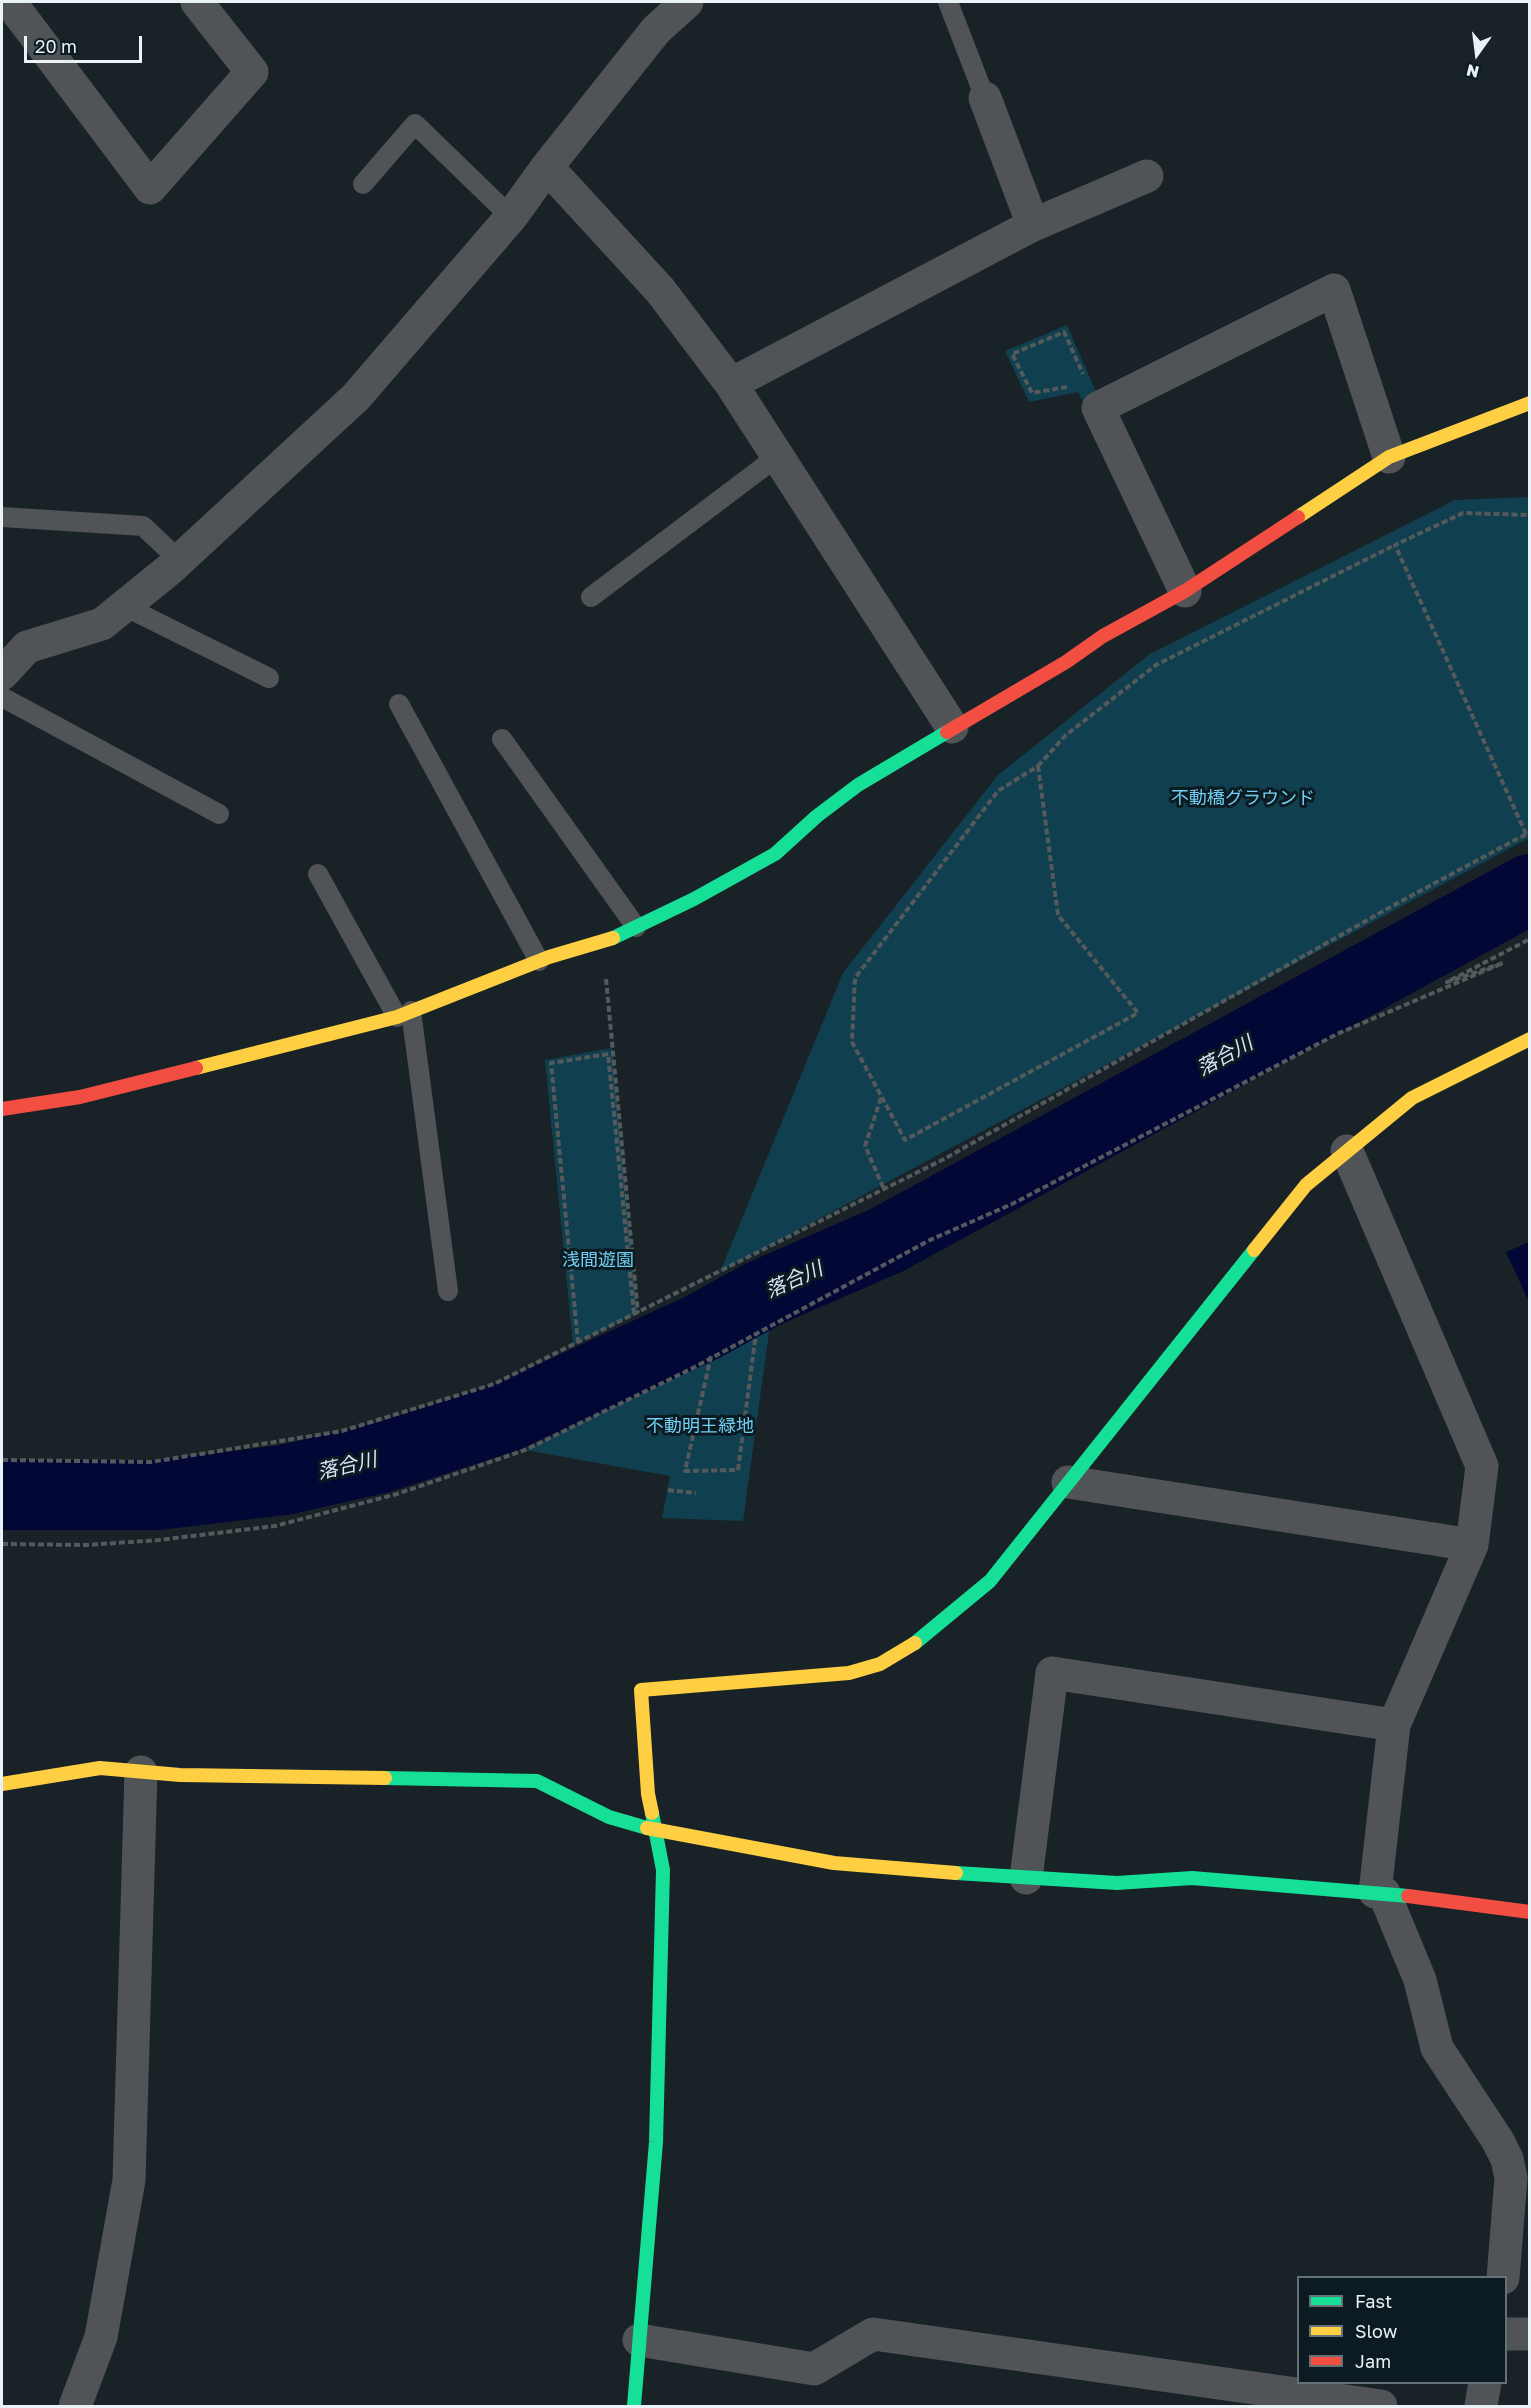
<!DOCTYPE html>
<meta charset="utf-8">
<style>
body{margin:0}
#map{position:relative;width:1531px;height:2408px;overflow:hidden;background:#192226;font-family:"Golos Text",sans-serif}
canvas{display:block}
.frame{position:absolute;inset:0;border:3px solid #e9f3f7;pointer-events:none}
.legend{position:absolute;left:1297px;top:2276px;width:210px;height:108px;box-sizing:border-box;background:#0b1b21;border:2px solid #647177;margin:0;padding:8px 10px;list-style:none;font-size:18px;color:#e9f3f7}
.legend li{display:flex;align-items:center;gap:12px;height:30px}
.legend b{width:30px;border:2px solid #647177}
.north{position:absolute;left:1447px;top:24px;width:60px;height:60px;-webkit-text-stroke:4px #0b1b21;paint-order:stroke;rotate:194deg;font-size:16px;font-weight:700;line-height:24px;text-align:center;color:#e9f3f7}
.north::after{content:'';display:block;margin:auto;width:21px;height:27px;background:#e9f3f7;clip-path:polygon(50% 0,100% 100%,50% 72%,0 100%)}
.scale{position:absolute;left:24px;top:36px;width:118px;height:27px;box-sizing:border-box;border:3px solid #e9f3f7;border-top:0;padding-left:8px;font-size:18px;line-height:21px;white-space:nowrap;color:#e9f3f7;-webkit-text-stroke:4px #0b1b21;paint-order:stroke}
</style>
<div id="map">
<canvas width="1531" height="2408"></canvas>
<div class="frame"></div>
<ul class="legend">
<li><b style="height:8px;background:#16e098"></b>Fast</li>
<li><b style="height:8px;background:#ffcf43"></b>Slow</li>
<li><b style="height:8px;background:#f24e42"></b>Jam</li>
</ul>
<div class="north">N</div>
<div class="scale">20 m</div>
</div>
<script>
const ctx = document.querySelector('canvas').getContext('2d');
ctx.lineJoin = 'round';
function fillPath(path, color) { ctx.fillStyle = color; ctx.fill(path, 'evenodd'); }
const toPath = rows => new Path2D(rows.map(r => 'M' + r).join(''));
function strokePath(path, color, width, dash) { ctx.strokeStyle = color; ctx.lineWidth = width; ctx.lineCap = dash ? 'butt' : 'round'; ctx.setLineDash(dash || []); ctx.stroke(path); }
function drawText(font, color, halo, rows, align = 'center') {
  ctx.font = font + ' "Golos Text","Noto Sans JP",sans-serif'; ctx.lineWidth = 6; ctx.setLineDash([]); ctx.textBaseline = 'middle'; ctx.strokeStyle = halo; ctx.fillStyle = color; for (const [text, x, y, turn = 0] of rows) {
    ctx.save(); ctx.translate(x, y); ctx.rotate((+turn || 0) * Math.PI / 180); ctx.textAlign = isNaN(turn) ? turn : align; if (halo) ctx.strokeText(text, 0, 0); ctx.fillText(text, 0, 0); ctx.restore();
  }
}
fillPath(toPath([
 [1067,325,1100,401,1087,409,1078,392,1029,402,1005,351],
 [1529,497,1529,838,720,1272,843,973,998,775,1150,654,1455,500],
 [612,1048,638,1313,573,1345,545,1060],
 [770,1325,743,1521,662,1518,670,1476,525,1450,691,1369]
]), '#104050');
fillPath(toPath([
 [1529,1242,1529,1302,1506,1252]
]), '#020736');
strokePath(toPath([
 [2,1495,158,1495,284,1480,381,1458,507,1417,701,1328,763,1294,887,1240,1530,889]
]), '#020736', 70);
strokePath(toPath([
 [1067,387,1032,393,1012,354,1064,332,1083,374],
 [1038,766,1058,915,1138,1013,905,1140,852,1042,855,978,998,791,1038,766],
 [1038,766,1066,735,1156,665,1395,545],
 [1526,834,1395,545,1463,513,1530,515],
 [606,979,638,1313],
 [881,1098,865,1146,884,1189],
 [578,1343,551,1063,608,1054,634,1314],
 [711,1356,685,1471,738,1470,756,1333],
 [2,1460,151,1462,342,1431,494,1384,944,1159,1394,905,1530,832],
 [668,1490,696,1493],
 [2,1544,87,1545,159,1540,275,1526,397,1494,525,1450,691,1369,930,1240,1012,1204,1337,1034,1503,963,1447,982,1530,939]
]), '#54595b', 4, [6, 3]);
strokePath(toPath([
 [948,2,985,98],
 [363,184,415,124,511,217],
 [2,517,143,526,179,560],
 [591,597,778,456],
 [124,606,269,678],
 [2,697,219,814],
 [399,704,539,961],
 [502,739,636,927],
 [318,874,397,1017],
 [411,1011,448,1291]
]), '#515456', 20);
strokePath(toPath([
 [10,2,150,188,252,72,197,2],
 [985,98,1033,225],
 [547,167,660,290,731,384,952,727],
 [731,384,1033,225,1147,176],
 [1185,591,1098,408,1334,290,1389,457],
 [2,674,27,647,102,624,170,569,356,397,511,217,547,167,656,30,687,2],
 [1347,1151,1482,1466,1472,1545,1394,1725,1375,1892],
 [1068,1482,1472,1545],
 [1026,1878,1052,1673,1394,1725],
 [1384,1893,1420,1980,1437,2048,1498,2141,1507,2159,1511,2178,1503,2278],
 [1506,2334,1530,2334],
 [639,2340,814,2369,873,2334,1381,2406],
 [75,2406,101,2337,129,2180,141,1772],
 [1481,2406,1485,2382]
]), '#515456', 33);
strokePath(toPath([
 [613,938,694,899,775,854,817,816,858,785,947,732],
 [915,1643,990,1581,1254,1250],
 [385,1778,537,1781,609,1817,647,1828],
 [956,1873,1117,1883,1192,1878,1408,1896],
 [634,2406,656,2142,663,1870,652,1813]
]), '#16e098', 14);
strokePath(toPath([
 [1298,517,1389,457,1530,403],
 [196,1068,397,1017,549,957,613,938],
 [1254,1250,1306,1185,1412,1098,1530,1039],
 [2,1784,100,1768,180,1775,385,1778],
 [652,1813,648,1794,641,1690,849,1673,880,1664,915,1643],
 [647,1828,834,1863,956,1873]
]), '#ffcf43', 14);
strokePath(toPath([
 [947,732,1066,662,1103,636,1185,591,1298,517],
 [2,1109,80,1097,196,1068],
 [1408,1896,1530,1912]
]), '#f24e42', 14);
drawText('18px', '#71cff4', '#0b1b21', [
 ["不動橋グラウンド",1243,798],
 ["浅間遊園",598,1260],
 ["不動明王緑地",700,1426]
]);
drawText('italic 20px', '#dbe4f6', '#0b1b21', [
 ["落合川",1225,1056,-29],
 ["落合川",794,1280,-24],
 ["落合川",347,1466,-13]
]);
</script>
